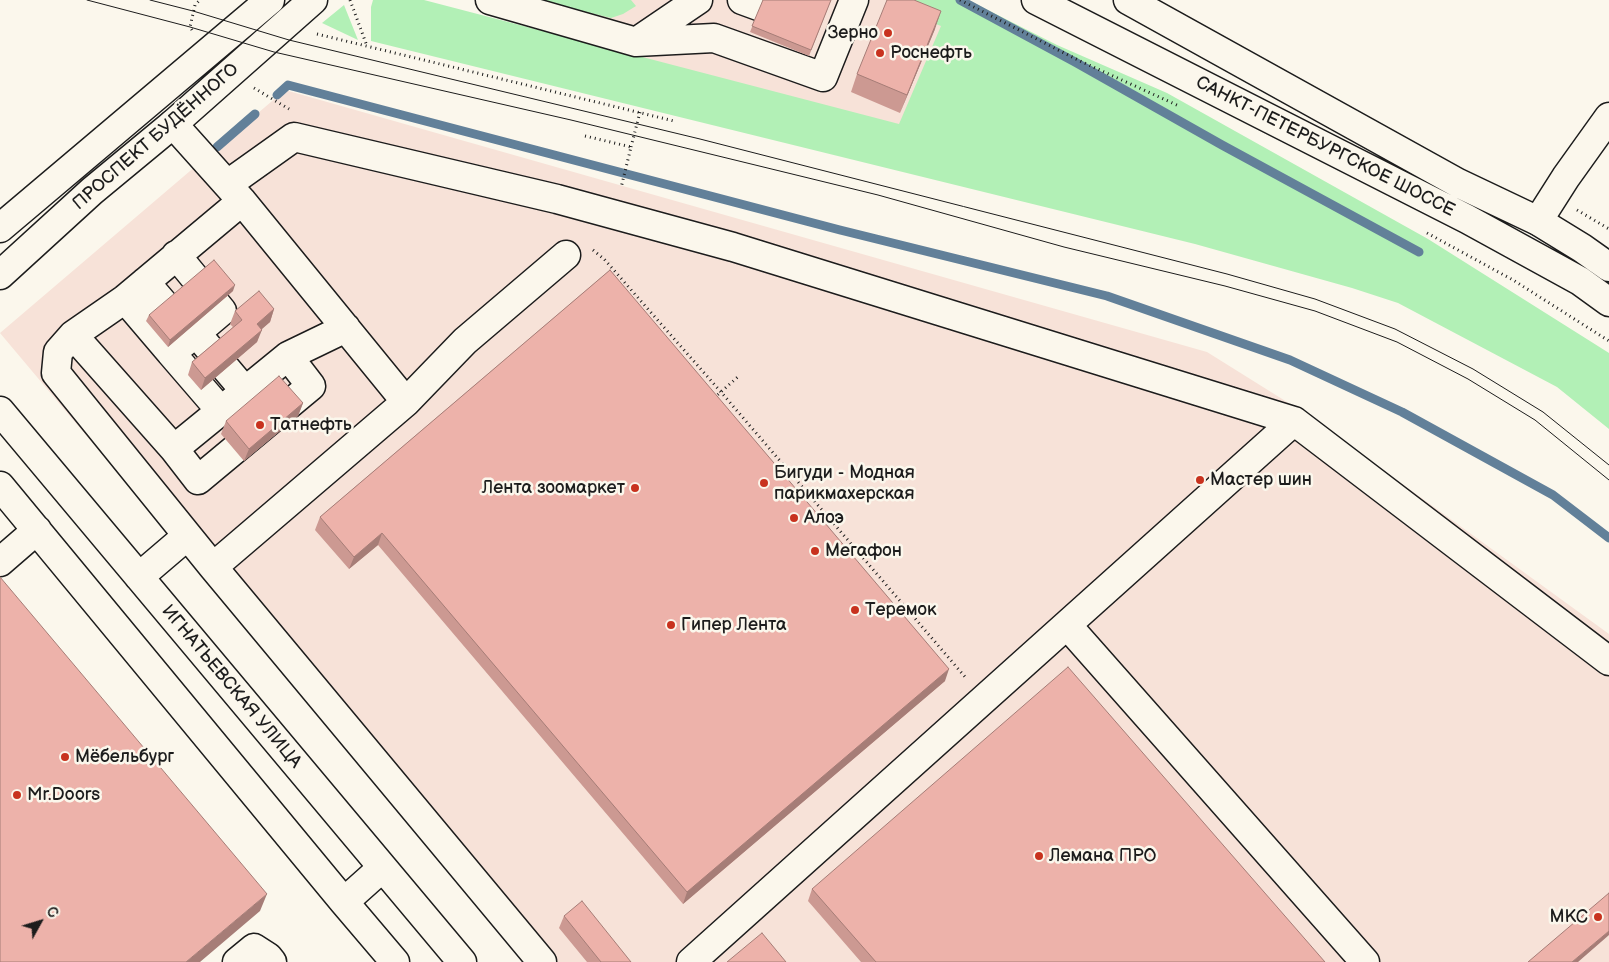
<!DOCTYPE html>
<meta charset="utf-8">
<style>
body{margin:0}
#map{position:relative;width:1609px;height:962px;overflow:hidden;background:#fbf7ec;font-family:"Balsamiq Sans",sans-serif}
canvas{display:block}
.north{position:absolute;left:15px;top:897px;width:50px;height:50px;-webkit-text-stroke:4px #fbf7ec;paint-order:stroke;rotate:51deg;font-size:14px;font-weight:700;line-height:20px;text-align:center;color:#1c1c1c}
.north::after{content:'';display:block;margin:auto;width:18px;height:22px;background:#1c1c1c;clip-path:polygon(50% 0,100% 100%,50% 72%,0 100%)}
</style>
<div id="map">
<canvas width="1609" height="962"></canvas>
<div class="north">С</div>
</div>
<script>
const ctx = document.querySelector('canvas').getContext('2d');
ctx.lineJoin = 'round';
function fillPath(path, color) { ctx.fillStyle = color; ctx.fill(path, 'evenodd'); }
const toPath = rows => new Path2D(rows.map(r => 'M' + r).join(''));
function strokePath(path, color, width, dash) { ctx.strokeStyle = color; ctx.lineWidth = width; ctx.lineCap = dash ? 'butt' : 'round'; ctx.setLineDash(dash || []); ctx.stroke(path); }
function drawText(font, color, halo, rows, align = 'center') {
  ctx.font = font + ' "Balsamiq Sans",sans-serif'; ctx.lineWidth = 5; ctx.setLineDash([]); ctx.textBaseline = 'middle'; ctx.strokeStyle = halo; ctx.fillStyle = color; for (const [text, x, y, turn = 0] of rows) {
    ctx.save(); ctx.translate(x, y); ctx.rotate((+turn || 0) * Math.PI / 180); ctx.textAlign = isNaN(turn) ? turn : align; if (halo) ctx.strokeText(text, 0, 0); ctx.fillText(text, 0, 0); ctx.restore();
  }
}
fillPath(toPath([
 [587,0,913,0,956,18,911,133,574,46],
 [285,90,1207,352,1303,412,1609,634,1609,962,529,962,0,333]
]), '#f7e2d8');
fillPath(toPath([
 [373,0,424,0,899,124,941,26,889,5,893,0,968,0,1057,45,1167,93,1428,239,1609,353,1609,429,1557,387,1398,303,1352,288,1195,244,371,41,371,7],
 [537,0,631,0,636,6,623,14,611,18],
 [344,5,358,40,322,23]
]), '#b2f0b6');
strokePath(toPath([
 [960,0,1075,62,1222,145,1419,252],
 [277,95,288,85,840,230,1107,296,1290,360,1402,412,1553,495,1609,538],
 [217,147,255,114]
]), '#628099', 9);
const minor = toPath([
 [490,0,636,42,714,38,823,77,854,0],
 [742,0,794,19],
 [636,42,698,0],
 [173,124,242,201,406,402],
 [228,184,294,137,557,199,733,247,1294,421,1609,661],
 [242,201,125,299,73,335,58,352,56,373,213,567,542,962],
 [1538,221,1566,177,1609,117],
 [145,282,188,332],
 [125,299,171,353,196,333,222,311,176,255],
 [73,335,174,449],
 [202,340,245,391],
 [171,353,221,411],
 [288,356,311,386,198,480,174,449,288,356,346,328],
 [0,411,462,962],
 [0,486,344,902,395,962],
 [0,562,37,530],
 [213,567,406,402,465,341,566,255],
 [139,577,187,536],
 [1067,625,1365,962],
 [344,902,382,868],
 [237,962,254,948,268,957,272,962],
 [691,962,1294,421]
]);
const major = toPath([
 [1036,0,1467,219,1580,281,1609,302],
 [1128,0,1458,183,1538,221,1582,248,1609,267],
 [0,228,270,0],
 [0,275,92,191,173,124,313,0]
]);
strokePath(minor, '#1c1c1c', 31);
strokePath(major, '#1c1c1c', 31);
strokePath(toPath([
 [350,0,367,46],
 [960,0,1080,61,1179,106],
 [192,30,190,27,195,5,200,0],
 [317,34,674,121],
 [254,88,289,109],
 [585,136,631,147,621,188],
 [631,147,640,112],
 [1577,210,1609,229],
 [1427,233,1513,280,1609,341],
 [593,250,604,259,721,392,966,678],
 [714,398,740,375]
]), '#1c1c1c', 3, [1, 4]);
strokePath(minor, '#fbf7ec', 28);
strokePath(major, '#fbf7ec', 28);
strokePath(toPath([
 [87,0,190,27,274,52,571,120,878,195,1064,247,1225,286,1315,311,1397,342,1468,379,1535,420,1609,480],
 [150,0,193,11,289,40,700,139,1227,274,1315,299,1395,329,1473,369,1543,412,1609,465]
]), '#1c1c1c', 1);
fillPath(toPath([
 [763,0,831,0,809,56,750,32],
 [935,29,900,113,851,92,857,74],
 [610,270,945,681,683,904,378,545,349,569,315,530,320,517],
 [233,291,168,347,146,321,149,315],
 [274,309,270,322,261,329,257,342,201,390,188,375,192,362,233,327,230,324,235,311],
 [303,403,298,416,244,461,221,434,226,421],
 [812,889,1325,962,861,962,808,901],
 [564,916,631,962,587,962,559,928]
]), '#cc9992');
fillPath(toPath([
 [941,11,935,29,900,113,907,95],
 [235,285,233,291,168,347,170,340],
 [274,309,270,322,253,337,257,324],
 [262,330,257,342,201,390,205,378],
 [303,403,298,416,244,461,249,449],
 [382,533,378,545,349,569,354,557],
 [949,669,945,681,683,904,687,892],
 [267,894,260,911,200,962,186,962],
 [1609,931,1609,935,1578,962,1572,962]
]), '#a67d77');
const building = toPath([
 [763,0,831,0,811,50,752,26,763,0],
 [887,0,914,0,941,11,907,95,857,74,887,0],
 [214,260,235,285,170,340,149,315,214,260],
 [610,270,949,669,687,892,382,533,354,557,320,517,610,270],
 [259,291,274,309,257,324,262,330,205,378,192,362,242,320,235,311,259,291],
 [279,376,303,403,249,449,226,421,279,376],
 [0,577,267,894,186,962,0,962,0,577],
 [1068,667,1325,962,876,962,812,889,1068,667],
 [1609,893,1609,931,1572,962,1528,962,1609,893],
 [582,901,631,962,601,962,564,916,582,901],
 [762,933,786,962,727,962,762,933]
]);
fillPath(building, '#edb2aa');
strokePath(building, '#a67d77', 1);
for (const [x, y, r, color] of [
 [888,33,5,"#c8321e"],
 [880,53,5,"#c8321e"],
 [260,425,5,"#c8321e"],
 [1200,480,5,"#c8321e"],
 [764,483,5,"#c8321e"],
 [635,488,5,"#c8321e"],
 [794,518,5,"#c8321e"],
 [815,551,5,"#c8321e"],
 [855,610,5,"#c8321e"],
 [671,625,5,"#c8321e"],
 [65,757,5,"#c8321e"],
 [17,795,5,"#c8321e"],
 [1039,856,5,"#c8321e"],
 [1598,917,5,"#c8321e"]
]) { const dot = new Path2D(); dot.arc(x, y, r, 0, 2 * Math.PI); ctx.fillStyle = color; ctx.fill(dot); strokePath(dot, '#fbf7ec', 2); }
drawText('18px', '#1c1c1c', '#fbf7ec', [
 ["Зерно",878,33,"right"],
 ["Роснефть",890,53],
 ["Татнефть",270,425],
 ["Бигуди - Модная",774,473],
 ["парикмахерская",774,494],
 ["Мастер шин",1210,480],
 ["Лента зоомаркет",625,488,"right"],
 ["Алоэ",804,518],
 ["Мегафон",825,551],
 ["Теремок",865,610],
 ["Гипер Лента",681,625],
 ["Мёбельбург",75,757],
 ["Mr.Doors",27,795],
 ["Лемана ПРО",1049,856],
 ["МКС",1588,917,"right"]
], 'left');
drawText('18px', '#1c1c1c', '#fbf7ec', [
 ["ПРОСПЕКТ БУДЁННОГО",156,137,-41],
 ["САНКТ-ПЕТЕРБУРГСКОЕ ШОССЕ",1325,147,27],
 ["ИГНАТЬЕВСКАЯ УЛИЦА",231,687,50]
]);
</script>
